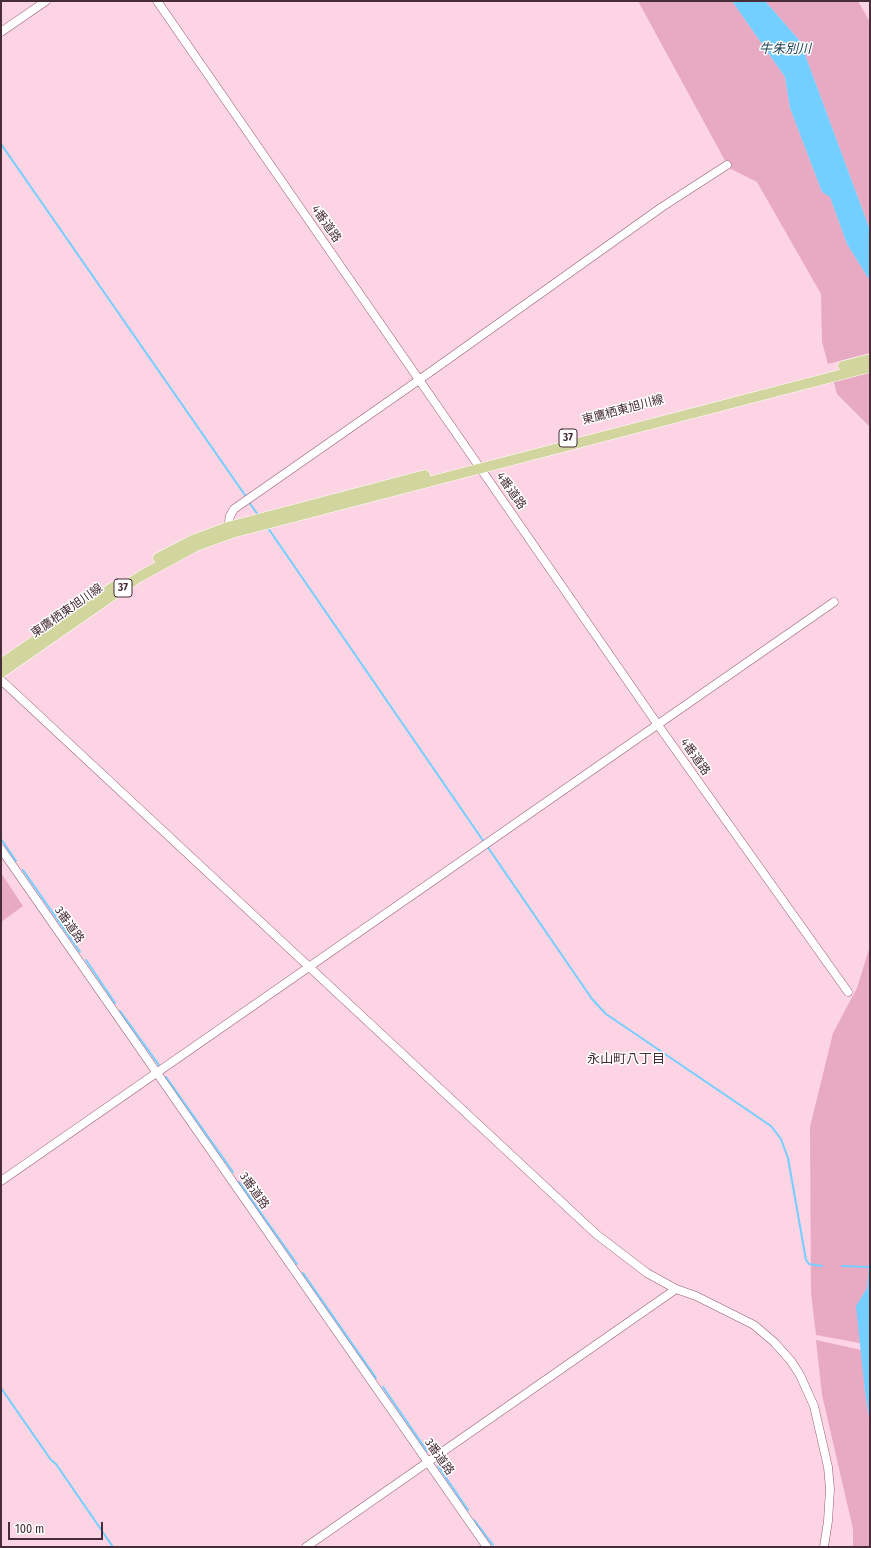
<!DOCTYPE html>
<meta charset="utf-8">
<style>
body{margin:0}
#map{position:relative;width:871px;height:1548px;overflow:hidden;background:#fdd4e4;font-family:"Fira Sans Condensed",sans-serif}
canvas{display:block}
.frame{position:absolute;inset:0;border:2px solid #472d38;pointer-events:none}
.scale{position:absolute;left:8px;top:1522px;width:95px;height:18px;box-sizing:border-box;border:2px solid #472d38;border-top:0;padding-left:5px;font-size:12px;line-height:14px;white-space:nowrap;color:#472d38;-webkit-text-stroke:3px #fff;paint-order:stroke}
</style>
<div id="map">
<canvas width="871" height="1548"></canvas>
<div class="frame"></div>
<div class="scale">100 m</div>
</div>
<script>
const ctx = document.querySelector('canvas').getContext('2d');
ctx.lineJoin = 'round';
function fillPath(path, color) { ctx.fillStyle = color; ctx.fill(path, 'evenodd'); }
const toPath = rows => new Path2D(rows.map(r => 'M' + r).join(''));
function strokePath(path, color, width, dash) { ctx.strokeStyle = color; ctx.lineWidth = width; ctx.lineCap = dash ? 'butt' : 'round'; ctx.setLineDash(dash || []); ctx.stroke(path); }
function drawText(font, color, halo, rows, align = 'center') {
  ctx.font = font + ' "Fira Sans Condensed","Noto Sans JP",sans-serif'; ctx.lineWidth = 3; ctx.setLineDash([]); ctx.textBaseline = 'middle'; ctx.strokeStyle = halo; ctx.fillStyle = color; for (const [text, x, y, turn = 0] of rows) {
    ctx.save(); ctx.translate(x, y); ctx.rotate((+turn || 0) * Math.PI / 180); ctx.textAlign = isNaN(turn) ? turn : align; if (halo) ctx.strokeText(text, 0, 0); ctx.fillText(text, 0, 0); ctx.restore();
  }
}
fillPath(toPath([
 [638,1,732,1,785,77,790,108,822,192,830,197,847,244,870,281,870,353,828,364,822,342,821,294,757,182,729,168],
 [765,1,858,1,870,22,870,230,800,41],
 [870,366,870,427,837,394,832,376],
 [1,873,23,906,1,922],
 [870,946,870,1251,867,1288,857,1306,860,1343,816,1335,811,1293,810,1127,833,1033,857,988],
 [816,1340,861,1350,865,1392,870,1424,870,1547,853,1547,853,1529,822,1395]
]), '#e8a9c3');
fillPath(toPath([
 [732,1,765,1,800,41,870,230,870,281,847,244,830,197,822,192,790,108,785,77],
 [870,1251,870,1424,865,1392,856,1306,867,1288]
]), '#72cfff');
strokePath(toPath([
 [1,144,247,498],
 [249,502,258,515],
 [268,528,484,842],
 [1,839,16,861],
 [487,846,592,999,606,1014,771,1126,781,1139,788,1158,806,1260,809,1264,822,1266],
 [23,870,80,952],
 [86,960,115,1003],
 [120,1011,159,1065],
 [166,1077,233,1172],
 [239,1182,297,1264],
 [842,1266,870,1267],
 [303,1273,376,1378],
 [383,1387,427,1451],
 [1,1388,51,1460,56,1464,113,1547],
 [438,1466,468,1510],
 [474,1520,493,1545]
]), '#72cfff', 2);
const minor = toPath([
 [157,1,658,725,848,992],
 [1,32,46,1],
 [230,532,228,527,230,516,234,509,419,380,662,207,727,165],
 [1,680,596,1234,647,1273,676,1289,696,1296,754,1325,774,1342,791,1361,800,1375,814,1406,828,1467,830,1489,828,1521,824,1547],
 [1,849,487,1547],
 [1,1181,834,602],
 [306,1547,676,1289]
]);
const major = toPath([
 [843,366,870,359],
 [158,558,193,540,228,527,425,475],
 [1,664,113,587],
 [1,673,139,577,196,546,232,533,870,367]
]);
strokePath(minor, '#955a74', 9);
strokePath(major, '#fff', 11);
strokePath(minor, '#fff', 8);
strokePath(major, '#d2d69e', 10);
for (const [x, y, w] of [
 [568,438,18],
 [123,588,18]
]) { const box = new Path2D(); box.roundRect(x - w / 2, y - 9, w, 18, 3); ctx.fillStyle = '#fff'; ctx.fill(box); strokePath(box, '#472d38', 1); }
drawText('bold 11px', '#472d38', null, [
 ["37",568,438],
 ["37",123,588]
]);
drawText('12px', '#472d38', '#fff', [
 ["4番道路",326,224,55],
 ["東鷹栖東旭川線",623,410,-15],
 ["4番道路",511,491,55],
 ["東鷹栖東旭川線",67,611,-35],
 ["4番道路",695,757,55],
 ["3番道路",69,925,55],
 ["3番道路",254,1191,55],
 ["3番道路",439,1457,55]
]);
drawText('italic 13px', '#1b4357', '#fff', [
 ["牛朱別川",785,49]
]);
drawText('13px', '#472d38', '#fff', [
 ["永山町八丁目",626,1059]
]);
</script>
